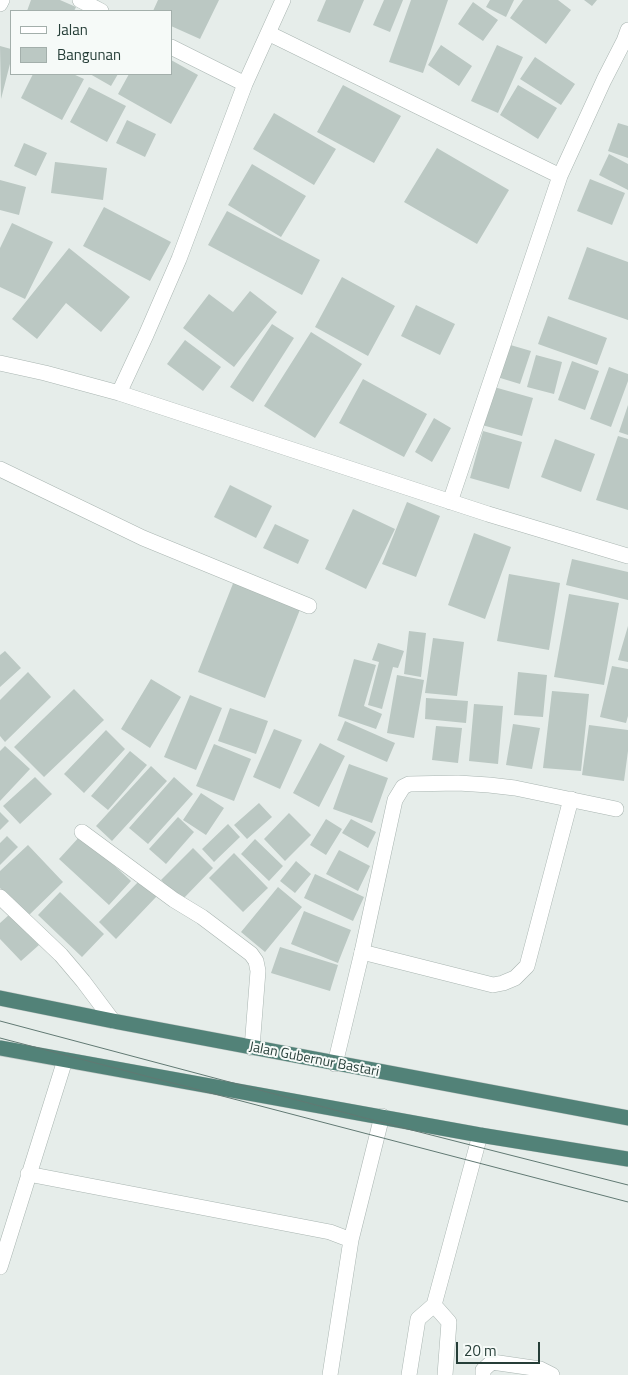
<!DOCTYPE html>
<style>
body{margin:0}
#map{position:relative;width:628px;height:1375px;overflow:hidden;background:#e6edea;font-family:"Titillium Web",sans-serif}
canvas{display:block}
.legend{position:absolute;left:10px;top:10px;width:162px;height:65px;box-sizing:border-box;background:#f6faf8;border:1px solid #a3afab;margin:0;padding:6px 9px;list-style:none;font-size:15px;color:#263e38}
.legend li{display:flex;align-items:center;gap:10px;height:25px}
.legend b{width:25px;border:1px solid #a3afab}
.scale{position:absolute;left:456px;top:1342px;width:84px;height:22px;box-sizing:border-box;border:2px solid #263e38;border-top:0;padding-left:6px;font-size:15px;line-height:18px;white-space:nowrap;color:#263e38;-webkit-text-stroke:4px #f6faf8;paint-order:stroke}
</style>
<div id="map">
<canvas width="628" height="1375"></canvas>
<ul class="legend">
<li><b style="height:6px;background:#fff"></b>Jalan</li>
<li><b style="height:14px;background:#bbc8c3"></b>Bangunan</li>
</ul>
<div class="scale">20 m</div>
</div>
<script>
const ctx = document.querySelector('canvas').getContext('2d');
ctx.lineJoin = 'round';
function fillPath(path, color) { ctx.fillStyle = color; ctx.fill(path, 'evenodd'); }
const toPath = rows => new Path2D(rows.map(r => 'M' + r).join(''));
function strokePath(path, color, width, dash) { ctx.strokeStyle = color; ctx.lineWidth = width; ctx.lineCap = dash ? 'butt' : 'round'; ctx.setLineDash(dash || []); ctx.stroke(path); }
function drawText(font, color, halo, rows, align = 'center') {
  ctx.font = font + ' "Titillium Web",sans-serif'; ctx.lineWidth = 4; ctx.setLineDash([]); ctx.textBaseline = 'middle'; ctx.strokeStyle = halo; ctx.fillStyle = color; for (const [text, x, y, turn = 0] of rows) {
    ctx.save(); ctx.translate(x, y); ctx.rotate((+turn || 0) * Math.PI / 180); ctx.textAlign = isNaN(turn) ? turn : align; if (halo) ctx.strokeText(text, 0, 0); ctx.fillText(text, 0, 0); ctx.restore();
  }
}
fillPath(toPath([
 [31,0,60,0,76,7,74,11,27,11],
 [158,0,219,0,200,39,171,26,171,11,153,11],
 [326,0,364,0,350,33,317,21],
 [384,0,403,0,390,32,373,25],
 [411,0,448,0,423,73,389,62],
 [490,0,514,0,506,17,486,7],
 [523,0,558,0,571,10,546,44,510,18],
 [584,0,597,0,592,6],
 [473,2,498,20,483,41,458,24],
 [441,45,472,66,459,86,428,65],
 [497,45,523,57,498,113,471,101],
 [0,46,11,49,11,60,1,99],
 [535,57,575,84,561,105,520,79],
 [171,60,198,75,171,124,118,94,129,74,171,74],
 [33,74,73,74,84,79,62,120,21,98],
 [90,74,118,74,111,86],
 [343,85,401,116,374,163,317,132],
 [518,85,557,108,538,139,500,115],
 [89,87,126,106,107,142,70,122],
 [274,113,336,149,314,185,253,149],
 [127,120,156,134,145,157,116,143],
 [618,123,628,126,628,158,608,151],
 [24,143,47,153,36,176,14,166],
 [437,148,509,190,477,244,404,202],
 [609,154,628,164,628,190,599,175],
 [55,162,107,168,103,200,51,193],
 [252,164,306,196,281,237,228,205],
 [590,179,625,193,612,225,577,211],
 [0,180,26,187,19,215,0,210],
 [104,207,171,242,150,281,83,246],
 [227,211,320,260,302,295,208,245],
 [12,223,53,242,25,299,0,287,0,248],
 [587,247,628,262,628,320,568,299],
 [69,248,130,297,101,332,66,303,37,339,12,319],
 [342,277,395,306,368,356,315,327],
 [250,291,277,312,234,367,183,328,209,294,233,312],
 [416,305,455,324,440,355,401,336],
 [548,316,607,338,597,365,538,344],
 [272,324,294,338,253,402,230,387],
 [311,332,362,364,315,438,264,406],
 [185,340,221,367,203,391,167,364],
 [507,344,531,351,520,384,497,377],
 [536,355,562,362,554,394,527,387],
 [572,361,599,371,585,410,558,400],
 [609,367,628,374,628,381,611,427,590,419],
 [363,379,427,414,404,457,339,423],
 [494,387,533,398,522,436,482,425],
 [628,405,628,435,619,432],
 [434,418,451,428,432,462,415,452],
 [483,431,522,442,509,489,470,478],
 [618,436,628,439,628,510,596,500],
 [555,439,595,454,581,492,541,477],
 [230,485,272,506,256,538,214,517],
 [407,502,440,516,416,577,382,564],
 [353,509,395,529,366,589,325,569],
 [275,524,309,540,298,564,263,548],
 [474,533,511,547,485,619,448,605],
 [572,559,628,572,628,600,566,585],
 [509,574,560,583,549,650,497,641],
 [234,581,301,607,265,698,198,672],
 [569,594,619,603,604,685,554,677],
 [628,626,628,662,618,660],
 [409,631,426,633,421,677,404,674],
 [433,638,464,642,457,696,425,693],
 [378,643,404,651,398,668,393,667,382,709,368,705,379,662,372,660],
 [5,651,21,668,0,687,0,655],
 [354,659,376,665,364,706,382,714,376,729,338,716],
 [612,666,628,669,628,716,626,723,600,717],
 [28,672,51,697,5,742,0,736,0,700],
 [518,672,547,675,543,717,514,715],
 [397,675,424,680,414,738,387,733],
 [151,679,181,697,150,748,121,729],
 [74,689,104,720,44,777,14,747],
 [552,691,589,694,581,771,543,768],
 [190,695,222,708,196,770,164,757],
 [426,698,468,701,466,723,425,719],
 [474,704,503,706,498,764,469,761],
 [230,708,268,721,256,754,218,741],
 [345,721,395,743,387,762,337,740],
 [513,724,540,728,532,769,506,765],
 [589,725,628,730,628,751,624,781,582,775],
 [436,726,462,728,458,763,432,760],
 [274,729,302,740,280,789,253,777],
 [106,730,125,749,84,793,64,774],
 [320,743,345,756,319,807,293,793],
 [214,744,251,759,234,801,196,786],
 [5,746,30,769,0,801,0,751],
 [130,751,147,765,108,810,91,796],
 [349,764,388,778,372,823,333,809],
 [151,766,167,781,112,841,96,826],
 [35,777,52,794,20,824,3,806],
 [174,777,193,794,148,844,129,828],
 [201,793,224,808,206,835,183,820],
 [259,803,272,817,247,839,234,825],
 [0,812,9,821,0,830],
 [289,813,311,835,285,861,264,839],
 [178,817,194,832,166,864,149,849],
 [326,819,342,829,326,855,310,845],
 [351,819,376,832,368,848,342,833],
 [228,824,240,837,214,862,202,849],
 [81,835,131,881,109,905,59,859],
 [7,836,18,847,0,865,0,843],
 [255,839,283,866,269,881,241,854],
 [28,845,63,882,27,917,0,888,0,871],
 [193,848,213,868,182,900,161,880],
 [339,850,370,866,358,891,326,874],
 [234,853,268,888,243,912,209,878],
 [296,861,311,874,295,893,280,881],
 [315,874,364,897,353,921,304,898],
 [140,880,157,896,116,939,99,922],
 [278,887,302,907,265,952,241,932],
 [60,892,104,934,82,957,38,915],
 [304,911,351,930,338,963,291,944],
 [10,914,39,945,21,961,0,939,0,923],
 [280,947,338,965,330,991,271,973]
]), '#bbc8c3');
const service = toPath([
 [362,952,493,985,503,983,515,978,527,966,571,799],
 [28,1174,330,1232,351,1240],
 [0,1267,65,1060],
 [434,1305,449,1322,445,1375],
 [330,1375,351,1240,382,1116],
 [409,1375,418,1319,434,1305,480,1135],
 [483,1375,483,1370,492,1362,540,1369,552,1375]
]);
const minor = toPath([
 [80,0,101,11],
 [0,4,2,0],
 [268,33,560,176],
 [171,47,245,84],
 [0,363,45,373,119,393,488,514,628,556],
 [119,393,146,335,179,259,245,84,283,0],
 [0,469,143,538,309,606],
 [450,502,560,176,604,80,624,41,628,30],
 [82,832,174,900,202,917,251,954,256,961,258,971,252,1048],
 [0,897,61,955,83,981,113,1021],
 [335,1064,362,952,395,800,403,787,409,784,458,783,489,785,515,788,616,809]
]);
const trunk = toPath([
 [0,998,113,1021,628,1118],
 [0,1048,480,1135,628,1159]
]);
strokePath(service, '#a9b5b1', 16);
strokePath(minor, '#a9b5b1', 16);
strokePath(trunk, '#c2c9c7', 16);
strokePath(service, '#fff', 15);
strokePath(minor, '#fff', 15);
strokePath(trunk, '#528278', 15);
strokePath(toPath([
 [0,1021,380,1122,628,1185],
 [0,1038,628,1202]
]), '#617973', 1);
drawText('14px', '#263e38', '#f6faf8', [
 ["Jalan Gubernur Bastari",314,1060,11]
]);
</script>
